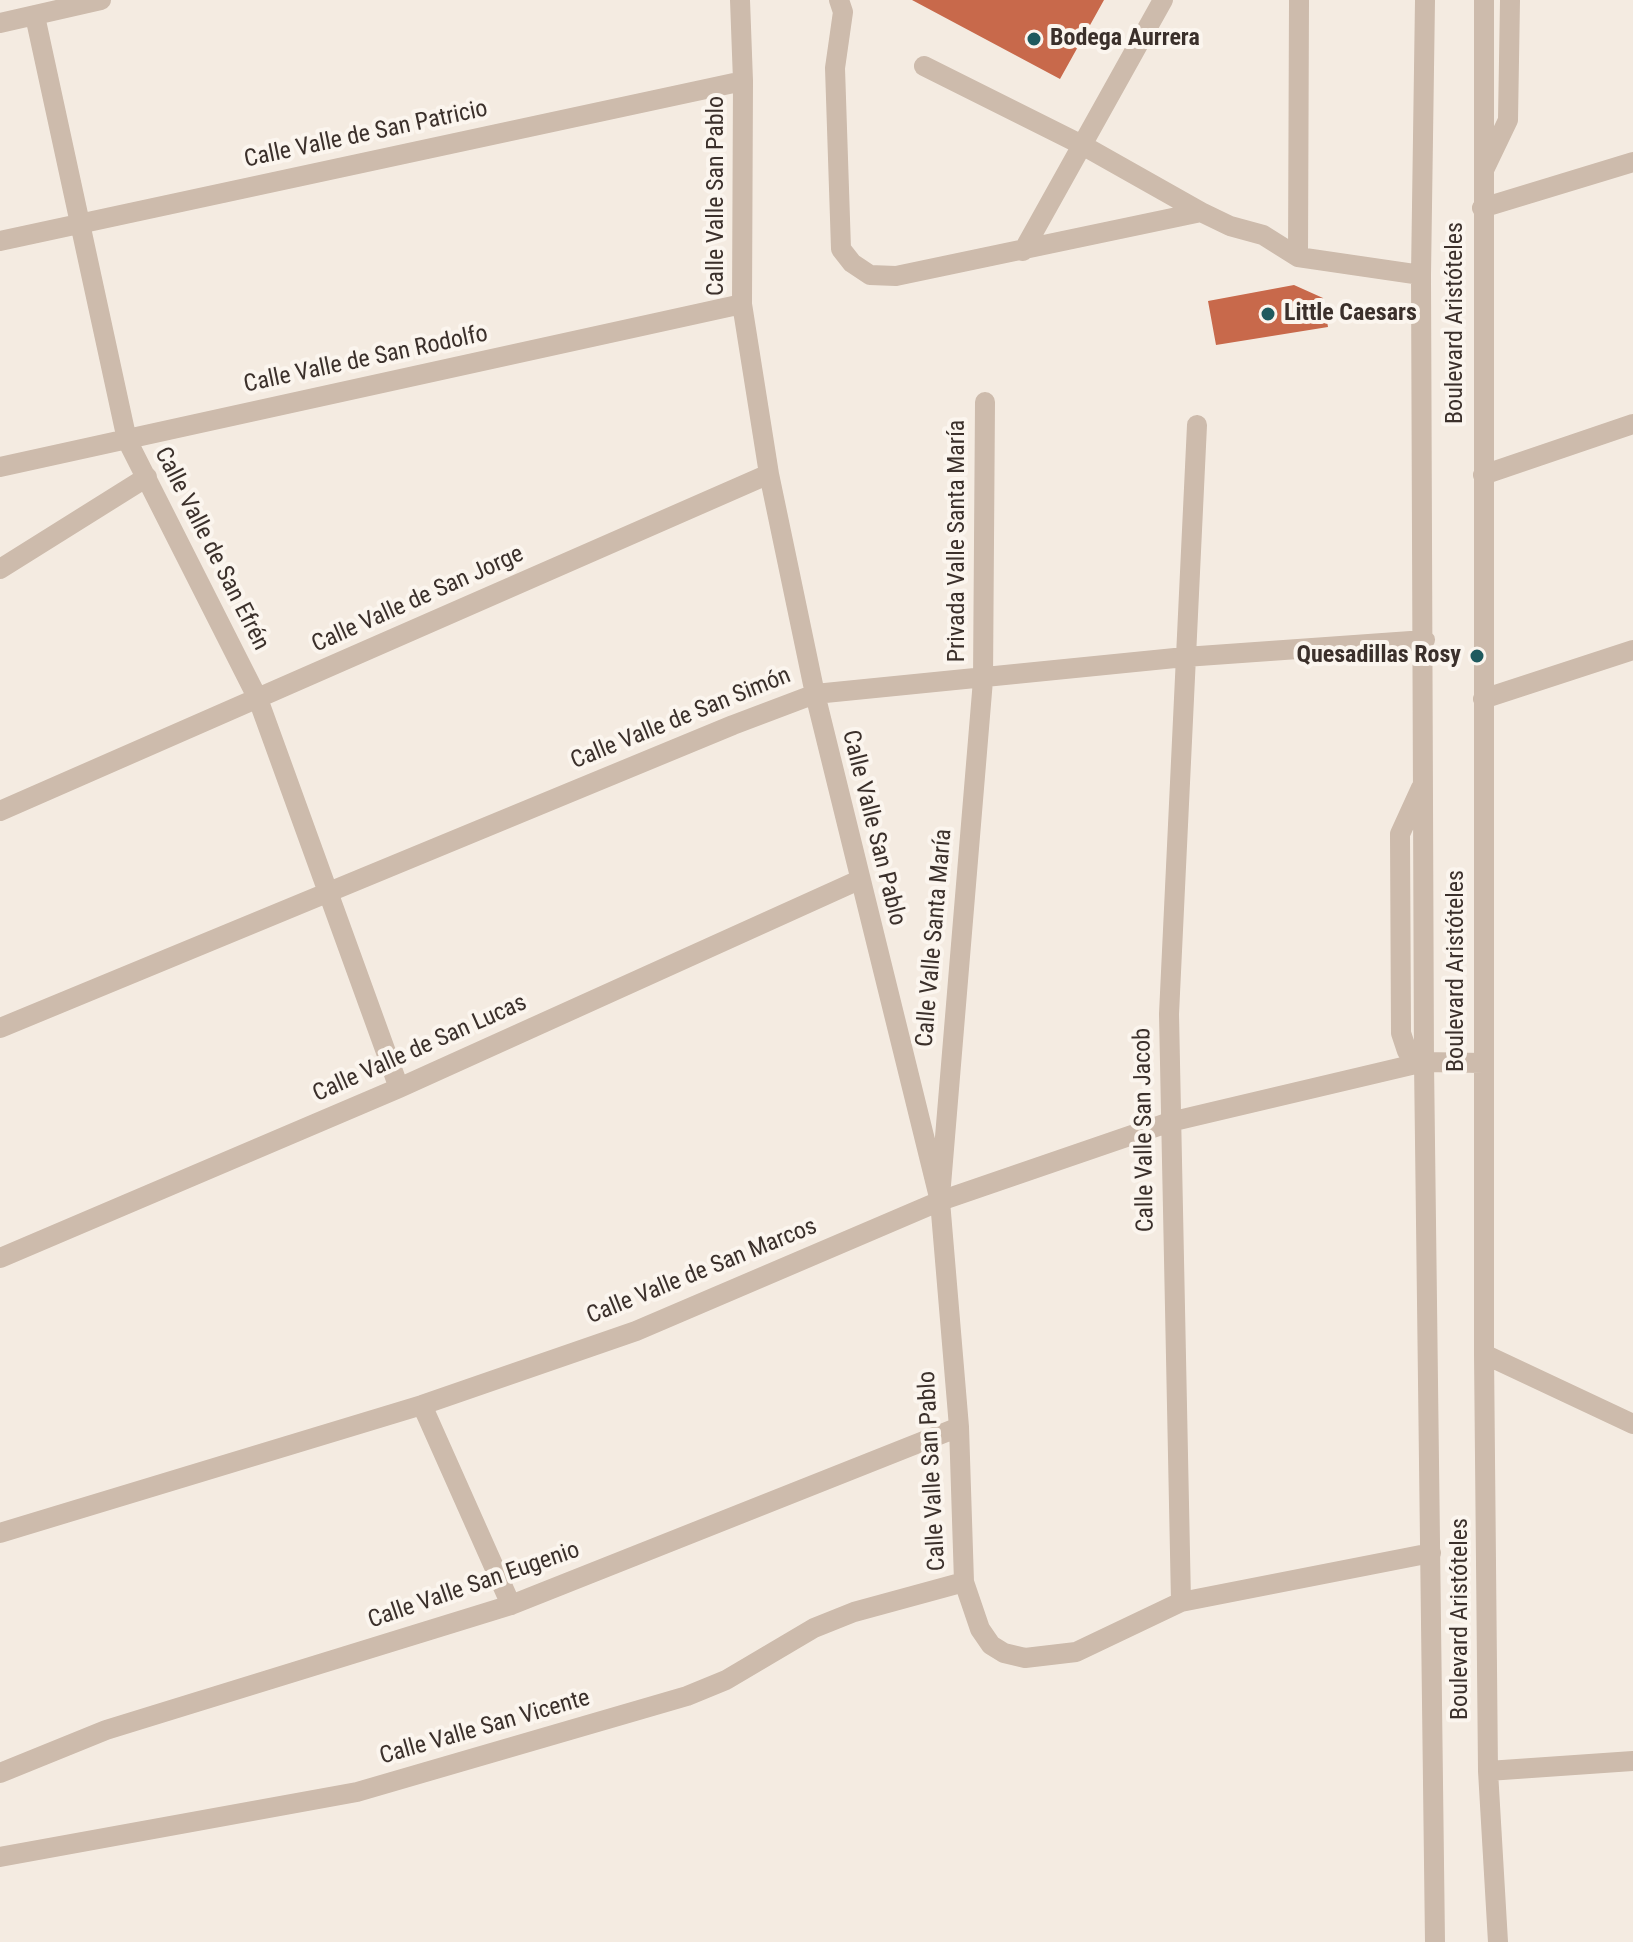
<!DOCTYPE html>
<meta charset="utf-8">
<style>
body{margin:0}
canvas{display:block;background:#f4ebe1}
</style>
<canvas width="1633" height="1942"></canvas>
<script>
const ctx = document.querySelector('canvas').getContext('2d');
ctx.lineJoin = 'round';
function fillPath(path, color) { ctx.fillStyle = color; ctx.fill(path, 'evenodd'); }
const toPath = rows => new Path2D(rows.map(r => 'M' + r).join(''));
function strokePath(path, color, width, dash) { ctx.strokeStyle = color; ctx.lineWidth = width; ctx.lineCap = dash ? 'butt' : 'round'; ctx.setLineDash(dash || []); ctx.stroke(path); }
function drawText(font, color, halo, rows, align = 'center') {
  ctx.font = font + ' "Roboto Condensed",sans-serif'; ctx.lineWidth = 8; ctx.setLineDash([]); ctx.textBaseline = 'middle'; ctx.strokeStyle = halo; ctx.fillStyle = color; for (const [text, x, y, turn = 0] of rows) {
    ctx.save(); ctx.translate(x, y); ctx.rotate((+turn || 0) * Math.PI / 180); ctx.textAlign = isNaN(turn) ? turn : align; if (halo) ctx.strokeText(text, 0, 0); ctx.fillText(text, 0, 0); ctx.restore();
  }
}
fillPath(toPath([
 [912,0,1104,0,1060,79],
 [1294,285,1323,298,1328,327,1216,345,1208,301]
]), '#c8694b');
strokePath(toPath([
 [740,0,743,81,742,304,769,474,815,694,940,1201,959,1427,964,1582,980,1629,991,1645,1004,1653,1025,1658,1076,1652,1181,1602,1431,1553],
 [839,0,843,12,835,68,841,249,852,263,870,275,896,276,1201,212,1230,226,1263,235,1298,257,1421,275],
 [1425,0,1421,275,1424,1062,1435,1942],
 [1484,0,1484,1354,1488,1771,1498,1942],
 [35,16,127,440,258,699,399,1088],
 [0,23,101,0],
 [924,66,1084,146,1201,212],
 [1485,168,1508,120,1510,0],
 [1482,208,1633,162],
 [0,241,743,81],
 [1023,251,1163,0],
 [1298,257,1299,0],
 [0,467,742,304],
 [1483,475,1633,424],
 [0,569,147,477],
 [1483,699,1633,650],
 [1421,788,1400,834,1401,1033,1407,1051,1424,1062,1483,1063],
 [0,811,769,474],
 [0,1028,733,725,815,694,1185,657,1425,640],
 [941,1185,983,680,985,402],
 [0,1258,399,1088,859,880],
 [1484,1354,1633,1424],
 [422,1405,511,1605],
 [0,1533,422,1405,636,1331,940,1201,1170,1122,1424,1062],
 [1181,1602,1169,1014,1197,425],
 [1488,1771,1633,1761],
 [0,1773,106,1730,511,1605,959,1427],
 [0,1857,357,1792,687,1696,726,1680,814,1628,854,1612,964,1582]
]), '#cdbbac', 20);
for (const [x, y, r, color] of [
 [1034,39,8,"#1f5a5e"],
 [1268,314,8,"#1f5a5e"],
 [1477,656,8,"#1f5a5e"]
]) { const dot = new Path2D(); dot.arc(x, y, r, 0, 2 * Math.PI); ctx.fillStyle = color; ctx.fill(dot); strokePath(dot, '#fbf5ee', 3); }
drawText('bold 24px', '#3b302b', '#fbf5ee', [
 ["Bodega Aurrera",1050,39],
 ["Little Caesars",1284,314],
 ["Quesadillas Rosy",1461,656,"right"]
], 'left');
drawText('24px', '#3b302b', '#fbf5ee', [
 ["Calle Valle de San Patricio",366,135,-12],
 ["Calle Valle San Pablo",717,196,-90],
 ["Boulevard Aristóteles",1456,323,-90],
 ["Calle Valle de San Rodolfo",366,360,-12],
 ["Privada Valle Santa María",958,541,-90],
 ["Calle Valle de San Efrén",211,549,63],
 ["Calle Valle de San Jorge",418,600,-24],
 ["Calle Valle de San Simón",681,719,-22],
 ["Calle Valle San Pablo",873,828,76],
 ["Calle Valle Santa María",935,938,-85],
 ["Boulevard Aristóteles",1457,971,-90],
 ["Calle Valle de San Lucas",420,1049,-24],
 ["Calle Valle San Jacob",1145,1130,-91],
 ["Calle Valle de San Marcos",702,1272,-22],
 ["Calle Valle San Pablo",933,1471,-93],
 ["Calle Valle San Eugenio",474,1586,-19],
 ["Boulevard Aristóteles",1461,1619,-90],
 ["Calle Valle San Vicente",485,1728,-16]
]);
</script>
